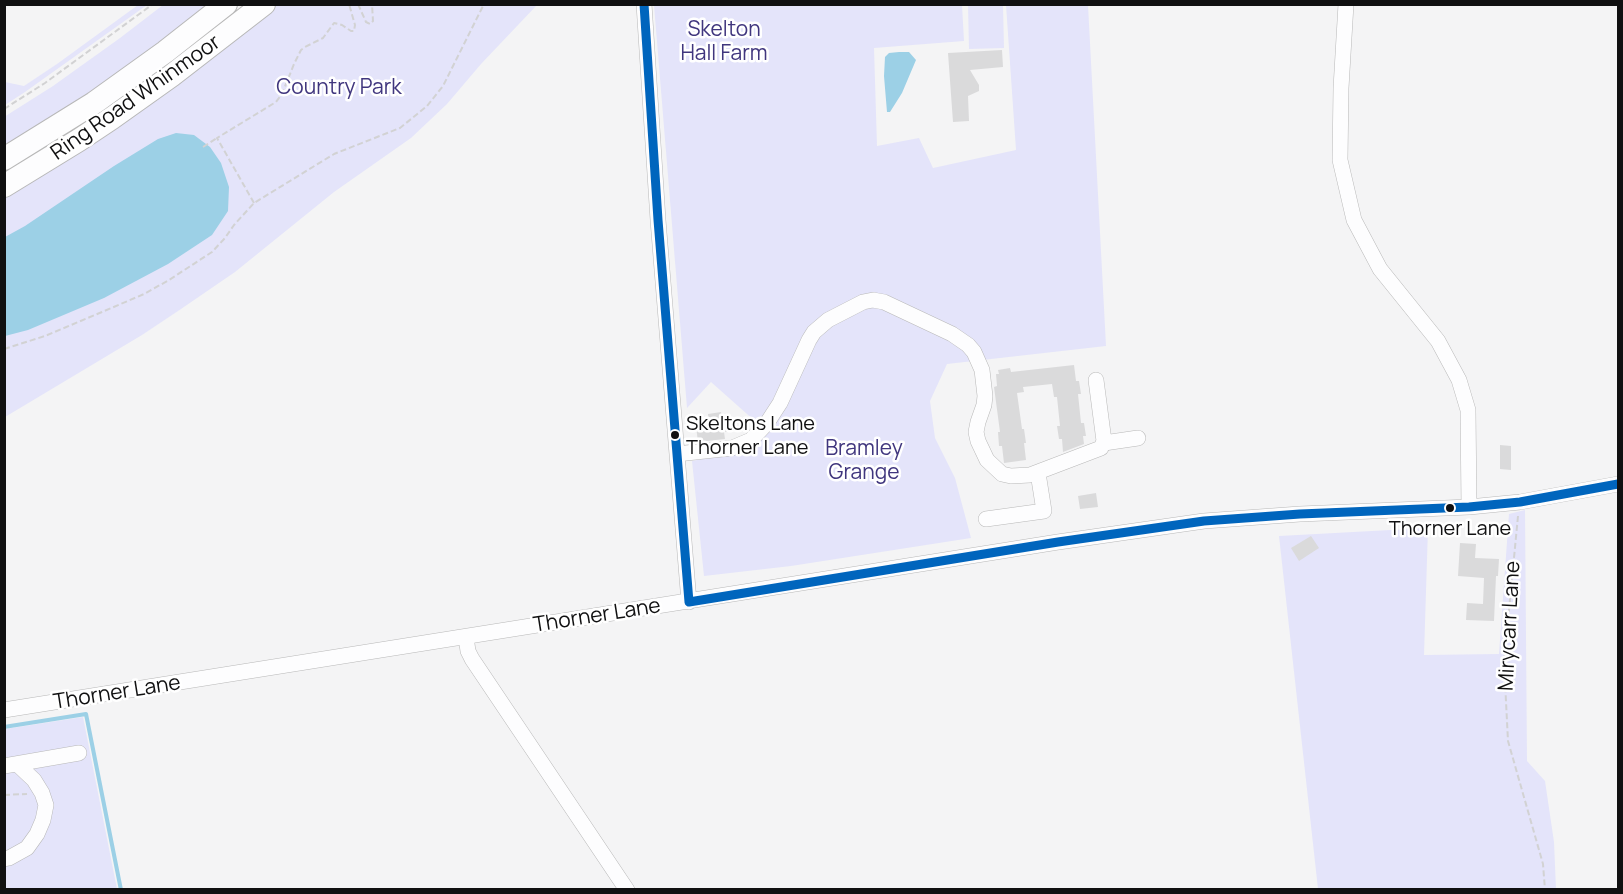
<!DOCTYPE html>
<style>
body{margin:0}
#map{position:relative;width:1623px;height:894px;overflow:hidden;background:#f4f4f5;font-family:Manrope,sans-serif}
canvas{display:block}
.frame{position:absolute;inset:0;border:6px solid #101011;pointer-events:none}
</style>
<div id="map">
<canvas width="1623" height="894"></canvas>
<div class="frame"></div>
</div>
<script>
const ctx = document.querySelector('canvas').getContext('2d');
ctx.lineJoin = 'round';
function fillPath(path, color) { ctx.fillStyle = color; ctx.fill(path, 'evenodd'); }
const toPath = rows => new Path2D(rows.map(r => 'M' + r).join(''));
function strokePath(path, color, width, dash) { ctx.strokeStyle = color; ctx.lineWidth = width; ctx.lineCap = dash ? 'butt' : 'round'; ctx.setLineDash(dash || []); ctx.stroke(path); }
function drawText(font, color, halo, rows, align = 'center') {
  ctx.font = font + ' Manrope,sans-serif'; ctx.lineWidth = 5; ctx.setLineDash([]); ctx.textBaseline = 'middle'; ctx.strokeStyle = halo; ctx.fillStyle = color; for (const [text, x, y, turn = 0] of rows) {
    ctx.save(); ctx.translate(x, y); ctx.rotate((+turn || 0) * Math.PI / 180); ctx.textAlign = isNaN(turn) ? turn : align; if (halo) ctx.strokeText(text, 0, 0); ctx.fillText(text, 0, 0); ctx.restore();
  }
}
fillPath(toPath([
 [138,5,147,5,25,92,5,105,5,82,24,86,57,64],
 [163,5,214,5,141,60,5,151,4,117,53,86,120,38],
 [276,5,537,5,481,64,447,104,411,138,334,192,235,272,181,309,142,335,5,417,5,194,246,30],
 [654,5,962,5,964,41,874,48,877,146,919,138,933,168,1016,150,1006,5,1088,5,1106,346,947,364,930,401,935,438,955,478,971,538,791,566,704,576,692,461,719,456,745,436,756,422,711,382,687,408],
 [968,5,1003,5,1004,48,969,49],
 [1525,510,1527,761,1545,781,1554,842,1556,889,1318,889,1279,536,1428,528,1424,655,1499,654,1509,514],
 [83,717,117,889,5,890,5,729]
]), '#e4e4fa');
fillPath(toPath([
 [899,52,909,52,916,60,902,93,890,112,887,112,884,76,885,57,889,53],
 [176,133,194,135,210,147,221,163,229,187,228,211,212,235,168,264,104,298,28,330,5,336,5,237,25,226,114,166,158,139]
]), '#9cd0e6');
strokePath(toPath([
 [4,727,86,714,121,890]
]), '#9cd0e6', 4);
fillPath(toPath([
 [1002,50,1003,67,970,70,979,85,979,91,968,96,969,121,953,122,948,53],
 [1074,365,1076,381,1079,381,1081,394,1078,394,1081,423,1084,423,1086,436,1083,436,1084,444,1063,452,1062,439,1059,439,1057,426,1060,426,1057,397,1054,397,1052,384,1023,387,1024,392,1017,393,1022,429,1024,429,1026,443,1024,443,1026,460,1004,463,1002,446,999,446,998,432,1000,432,994,387,997,386,996,374,999,374,998,370,1010,368,1011,372],
 [721,412,722,418,729,417,731,431,724,432,725,439,698,442,696,426,709,424,708,414],
 [1500,445,1511,446,1511,470,1500,469],
 [1096,493,1098,507,1080,509,1078,496],
 [1311,536,1319,548,1299,561,1291,548],
 [1460,543,1476,544,1475,558,1499,559,1498,576,1496,576,1494,621,1466,620,1467,603,1483,604,1484,578,1458,576]
]), '#dadadb');
const minor = toPath([
 [644,4,658,220,689,602],
 [1346,4,1341,88,1340,160,1354,220,1380,269,1438,341,1459,380,1468,410,1469,507],
 [1104,443,1138,438],
 [677,454,732,448,751,440,767,423,780,403,809,340,814,332,828,320,863,302,873,300,884,302,952,334,968,345,974,352,982,370,985,396,984,405,978,422,976,432,978,441,987,460,1002,474,1011,476,1030,475,1101,448,1104,441,1096,380],
 [986,519,1044,511,1038,473],
 [466,637,468,651,472,659,627,890],
 [4,710,1058,542,1204,521,1300,514,1469,507,1520,502,1618,484],
 [4,766,79,753],
 [4,859,9,858,27,848,37,834,43,820,46,805,42,793,34,780,17,764]
]);
const highway = toPath([
 [4,159,94,103,165,52,226,4],
 [4,186,79,140,112,118,171,76,264,4]
]);
strokePath(minor, '#b8b8b8', 16);
strokePath(highway, '#b8b8b8', 24);
strokePath(toPath([
 [358,4,366,22,370,24,373,21,372,4],
 [4,109,45,83,153,4],
 [203,147,217,138],
 [254,203,217,138,276,102,282,94,294,64,301,50,305,47,323,38,334,23,342,25,351,31,354,31,355,25,349,4],
 [4,349,45,336,102,312,144,294,169,280,212,252,225,238,234,225,254,203,334,154,400,128,427,106,443,86,484,4],
 [1518,516,1504,662,1508,741,1543,864,1545,890],
 [4,795,27,794]
]), '#d2d2d3', 2, [6, 3]);
strokePath(minor, '#fdfdfe', 15);
strokePath(highway, '#fdfdfe', 22);
strokePath(toPath([
 [644,4,658,220,689,602],
 [689,602,1058,542,1204,521,1300,514,1469,507,1520,502,1618,484]
]), '#0065bd', 9);
for (const [x, y, r, color] of [
 [675,435,5,"#101011"],
 [1450,508,5,"#101011"]
]) { const dot = new Path2D(); dot.arc(x, y, r, 0, 2 * Math.PI); ctx.fillStyle = color; ctx.fill(dot); strokePath(dot, '#fff', 2); }
drawText('20px', '#101011', '#fff', [
 ["Skeltons Lane",686,424],
 ["Thorner Lane",686,448],
 ["Thorner Lane",1450,529,"center"]
], 'left');
drawText('21px', '#40367e', '#fff', [
 ["Skelton",724,30],
 ["Hall Farm",724,54],
 ["Country Park",339,88],
 ["Bramley",864,449],
 ["Grange",864,473]
]);
drawText('21px', '#101011', '#fff', [
 ["Ring Road Whinmoor",136,98,-35],
 ["Thorner Lane",597,616,-9],
 ["Mirycarr Lane",1510,626,-87],
 ["Thorner Lane",117,693,-9]
]);
</script>
